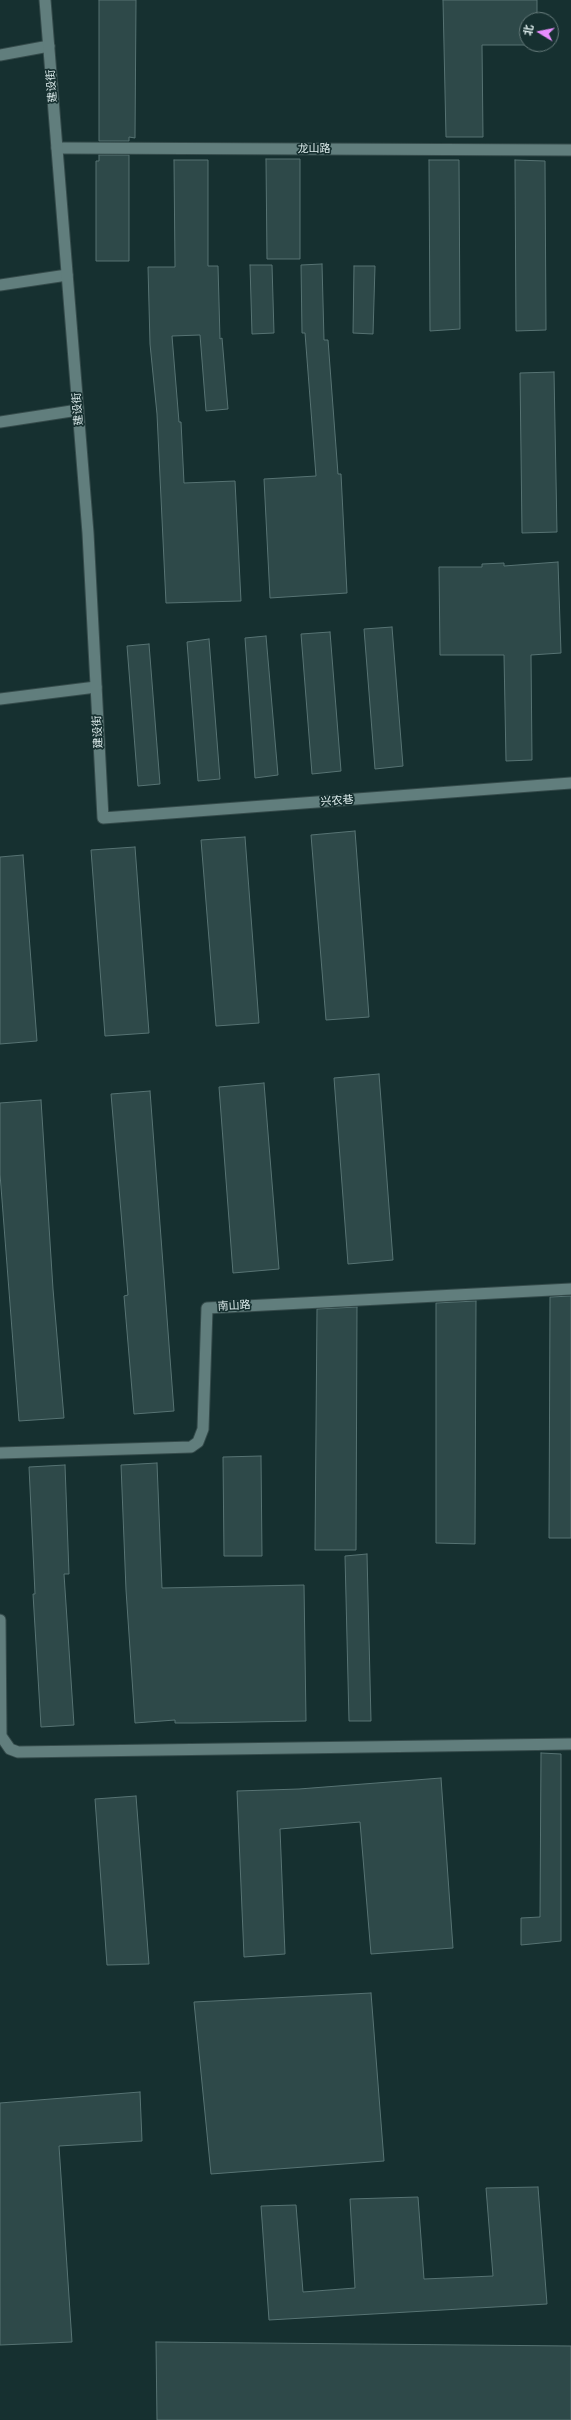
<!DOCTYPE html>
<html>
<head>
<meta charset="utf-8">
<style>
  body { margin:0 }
  #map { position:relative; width:571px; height:2420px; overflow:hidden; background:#163030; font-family:"PT Serif","Noto Sans SC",serif }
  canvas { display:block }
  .north { position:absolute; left:519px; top:12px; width:40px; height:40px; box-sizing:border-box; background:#163030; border:1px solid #667b7b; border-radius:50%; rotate:280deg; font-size:11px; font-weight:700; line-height:16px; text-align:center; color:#ddecec }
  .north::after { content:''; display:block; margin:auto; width:14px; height:18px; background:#e98dfe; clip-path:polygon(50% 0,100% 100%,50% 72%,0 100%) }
</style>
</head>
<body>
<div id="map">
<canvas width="571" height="2420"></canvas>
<div class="north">北</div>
</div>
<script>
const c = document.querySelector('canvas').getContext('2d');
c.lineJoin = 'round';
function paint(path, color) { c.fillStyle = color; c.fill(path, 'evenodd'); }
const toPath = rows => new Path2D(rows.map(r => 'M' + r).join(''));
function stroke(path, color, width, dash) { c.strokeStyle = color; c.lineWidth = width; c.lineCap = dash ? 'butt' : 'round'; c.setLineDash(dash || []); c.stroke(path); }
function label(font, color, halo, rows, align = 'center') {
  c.font = font + ' "PT Serif","Noto Sans SC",serif'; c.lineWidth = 3.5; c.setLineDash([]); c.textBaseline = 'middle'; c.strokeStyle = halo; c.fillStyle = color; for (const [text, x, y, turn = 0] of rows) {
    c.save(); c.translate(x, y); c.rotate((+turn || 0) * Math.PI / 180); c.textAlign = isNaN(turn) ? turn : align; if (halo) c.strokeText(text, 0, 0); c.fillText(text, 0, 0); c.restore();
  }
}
const building = toPath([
  [99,0,136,0,135,138,129,137,129,141,99,141,99,0],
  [443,0,537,0,537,20,527,20,527,44,537,45,482,45,483,137,446,137,443,0],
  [99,155,129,155,129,261,96,261,96,161,99,161,99,155],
  [266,159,300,159,300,259,267,259,266,159],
  [174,160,208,160,208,266,218,266,220,339,222,338,228,409,206,411,200,335,172,336,179,422,181,422,184,483,235,481,241,601,166,603,157,414,150,344,148,267,175,267,174,160],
  [429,160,459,160,460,329,430,331,429,160],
  [515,160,545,161,546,330,516,331,515,160],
  [322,264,324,340,328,340,338,474,341,474,347,593,270,598,264,479,316,476,305,333,302,333,301,265,322,264],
  [250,265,272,265,274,333,252,334,250,265],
  [354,266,375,266,373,334,353,333,354,266],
  [554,372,557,532,522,533,520,373,554,372],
  [558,562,561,653,531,655,532,760,506,761,504,655,440,655,439,567,482,567,482,564,504,563,504,566,558,562],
  [392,627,403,766,375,769,364,629,392,627],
  [330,632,341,771,312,774,301,634,330,632],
  [266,636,278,775,255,778,245,638,266,636],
  [209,639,220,779,198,781,187,642,209,639],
  [149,644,160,784,138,786,127,646,149,644],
  [355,831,369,1017,326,1020,311,835,355,831],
  [245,837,259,1023,216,1026,201,840,245,837],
  [135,847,149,1033,105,1036,91,850,135,847],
  [23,855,37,1041,0,1044,0,857,23,855],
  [379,1074,393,1260,348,1264,334,1078,379,1074],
  [264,1083,279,1269,233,1273,219,1087,264,1083],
  [150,1091,174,1411,134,1414,124,1296,128,1295,111,1094,150,1091],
  [41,1100,53,1289,64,1418,19,1421,0,1174,0,1103,41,1100],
  [571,1296,571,1538,549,1538,550,1297,571,1296],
  [476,1301,475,1544,436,1543,436,1303,476,1301],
  [357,1307,356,1550,315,1550,317,1309,357,1307],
  [261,1456,262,1556,224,1556,223,1457,261,1456],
  [157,1463,162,1588,304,1585,306,1721,193,1723,175,1723,175,1720,135,1723,126,1590,121,1465,157,1463],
  [65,1465,69,1574,64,1574,74,1725,41,1727,33,1594,35,1594,29,1467,65,1465],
  [367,1554,371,1721,349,1721,345,1556,367,1554],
  [541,1753,561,1754,561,1941,521,1945,521,1918,540,1917,541,1753],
  [441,1778,453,1948,371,1954,360,1822,280,1829,285,1954,244,1957,237,1791,299,1789,441,1778],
  [136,1796,149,1964,107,1965,95,1799,136,1796],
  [371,1993,384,2161,211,2174,194,2002,371,1993],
  [140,2092,142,2141,59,2146,72,2342,0,2345,0,2103,140,2092],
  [538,2187,547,2304,269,2320,261,2206,296,2205,303,2292,355,2288,350,2199,418,2197,424,2279,493,2276,486,2188,538,2187],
  [156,2342,571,2346,571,2420,157,2420,156,2342]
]);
paint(building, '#2e4949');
stroke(building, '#577373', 1);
const minor = toPath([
  [0,55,49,46],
  [57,148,571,150],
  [0,285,67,275],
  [0,422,78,410],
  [0,699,96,687],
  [0,1453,191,1447,198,1442,203,1429,207,1308,571,1289],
  [0,1620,1,1736,10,1749,18,1752,571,1744]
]);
const tertiary = toPath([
  [45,0,88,533,103,818,571,783]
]);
stroke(minor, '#354b4b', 13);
stroke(tertiary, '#354b4b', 13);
stroke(minor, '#617e7d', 11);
stroke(tertiary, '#617e7d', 11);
label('11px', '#ddecec', '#163030', [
  ["建设街",52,86,-95],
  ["龙山路",314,149],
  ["建设街",78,409,-95],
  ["建设街",98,732,-93],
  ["兴农巷",337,801,-4],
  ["南山路",234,1306,-3]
]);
</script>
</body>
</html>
